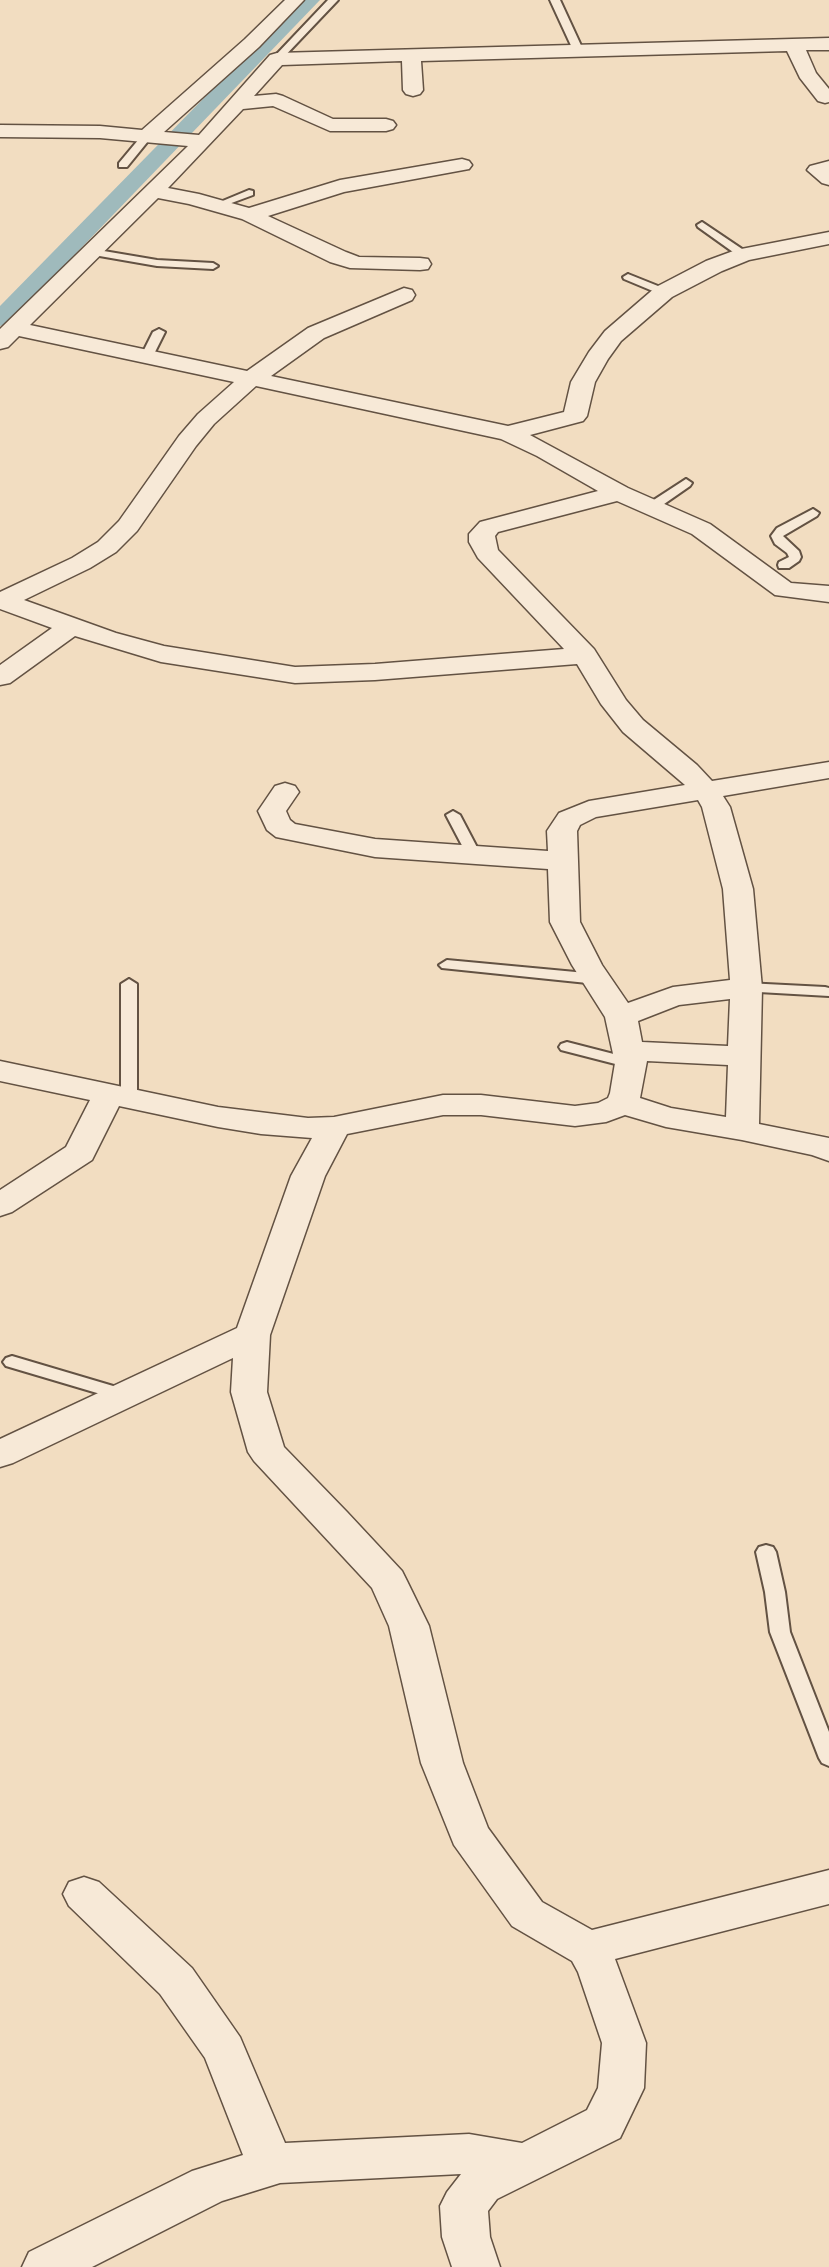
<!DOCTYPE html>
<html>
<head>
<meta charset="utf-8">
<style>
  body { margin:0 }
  canvas { display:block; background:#f2ddc1 }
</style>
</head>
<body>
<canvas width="829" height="2267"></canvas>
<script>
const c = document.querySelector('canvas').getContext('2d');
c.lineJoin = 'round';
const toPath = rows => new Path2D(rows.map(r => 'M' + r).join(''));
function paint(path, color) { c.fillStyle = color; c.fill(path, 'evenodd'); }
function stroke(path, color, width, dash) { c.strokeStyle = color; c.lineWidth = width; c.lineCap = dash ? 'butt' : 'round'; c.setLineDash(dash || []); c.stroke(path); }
paint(toPath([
  [300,0,320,0,8,324,0,326,0,306,300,0]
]), '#9fbabc');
const lane = toPath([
  [328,0,338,0,280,61,274,61,274,57,328,0],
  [550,0,560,0,584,52,582,54,574,52,550,0],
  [144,133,153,135,127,167,119,167,119,163,144,133],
  [249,190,253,191,253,195,218,208,213,205,249,190],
  [702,222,748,253,748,257,740,257,698,227,697,225,702,222],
  [92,249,157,260,213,263,218,266,213,269,157,266,88,254,88,250,92,249],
  [628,274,668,290,669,292,664,295,660,294,624,279,623,277,628,274],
  [159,329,165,332,153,356,147,359,143,358,141,356,153,332,159,329],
  [686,479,692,483,690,486,654,511,646,511,644,508,646,505,686,479],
  [813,509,819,513,817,516,783,536,799,551,801,557,799,561,789,568,779,568,778,565,779,562,789,557,787,553,775,544,771,536,777,528,813,509],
  [453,811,460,815,481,855,479,858,474,859,467,855,446,815,453,811],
  [447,960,597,974,605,979,597,984,442,968,439,965,447,960],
  [129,979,137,984,137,1100,129,1105,121,1100,121,984,129,979],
  [746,983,825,987,829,988,829,996,741,991,738,988,741,985,746,983],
  [567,1042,637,1060,639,1063,631,1068,561,1050,559,1047,561,1044,567,1042],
  [12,1356,130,1391,133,1395,130,1399,124,1401,6,1366,3,1362,6,1358,12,1356],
  [766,1545,773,1547,776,1552,785,1592,790,1632,829,1732,829,1766,822,1763,819,1758,770,1632,765,1592,756,1552,759,1547,766,1545]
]);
const street = toPath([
  [285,0,304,0,259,47,164,132,199,135,270,55,277,53,829,38,829,50,806,50,816,73,829,89,829,102,825,103,818,101,800,78,787,51,421,61,423,90,420,94,413,96,406,94,403,90,402,61,282,65,254,96,276,94,283,96,333,119,386,119,393,121,396,125,393,129,386,131,330,131,273,106,243,109,168,188,199,194,249,208,340,180,462,159,469,161,472,165,469,169,344,192,268,216,346,252,359,257,420,258,428,259,431,264,428,269,420,270,350,268,330,262,242,219,189,204,158,198,30,325,247,371,308,328,404,288,412,290,415,295,412,300,324,338,271,376,508,426,564,412,571,382,589,352,605,331,656,287,706,261,736,250,829,232,829,244,749,260,722,271,672,297,621,341,608,359,595,382,587,416,583,421,530,435,628,488,710,524,791,583,829,586,829,602,775,595,692,534,617,501,498,532,495,536,498,550,594,649,626,700,643,720,697,765,712,781,829,762,829,778,723,796,730,807,753,889,762,988,759,1124,829,1138,829,1161,812,1155,742,1140,666,1127,625,1115,606,1122,575,1126,481,1115,443,1115,347,1134,325,1176,270,1335,267,1392,284,1447,347,1512,402,1571,407,1581,429,1626,463,1763,488,1828,542,1902,592,1930,829,1870,829,1904,615,1959,646,2043,644,2088,620,2138,497,2199,488,2211,490,2237,500,2267,452,2267,442,2237,440,2206,447,2192,461,2174,280,2183,222,2201,92,2267,22,2267,29,2252,192,2171,243,2155,205,2058,160,1994,69,1906,63,1894,69,1882,84,1877,99,1882,192,1968,240,2037,285,2143,469,2134,522,2143,587,2110,598,2088,602,2043,578,1972,572,1961,512,1926,454,1845,421,1763,389,1626,372,1588,254,1461,248,1452,231,1392,233,1358,13,1463,0,1467,0,1439,237,1328,291,1176,312,1138,261,1134,218,1127,119,1106,92,1160,12,1212,0,1216,0,1190,66,1147,90,1100,0,1081,0,1061,218,1107,308,1118,334,1117,443,1095,481,1095,575,1106,598,1103,608,1098,610,1093,615,1063,605,1017,572,965,550,922,548,869,375,857,276,837,267,830,258,811,275,786,285,783,295,786,299,792,286,811,290,820,295,824,375,839,548,851,547,831,559,813,589,801,685,785,623,732,601,704,577,664,375,680,295,683,161,662,75,636,10,683,0,685,0,665,52,628,0,609,0,592,72,558,98,542,119,521,179,436,198,414,234,382,19,336,8,347,0,349,0,329,188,146,100,138,0,137,0,125,100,126,142,130,245,39,285,0],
  [256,386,501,439,537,456,598,491,480,522,469,534,469,542,478,558,564,649,375,664,295,667,164,646,116,633,24,600,90,568,116,552,137,531,196,446,214,424,256,386],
  [698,800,702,807,723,889,730,980,673,987,628,1003,602,965,580,922,577,831,580,825,596,817,698,800],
  [730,999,728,1046,642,1042,638,1021,679,1005,730,999],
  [647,1061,728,1065,726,1117,671,1108,640,1098,647,1061],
  [829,161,829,185,822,183,807,170,810,166,829,161]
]);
stroke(lane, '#635243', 4);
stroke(street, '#635243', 3);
paint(lane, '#f7e9d7');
paint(street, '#f7e9d7');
</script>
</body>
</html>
